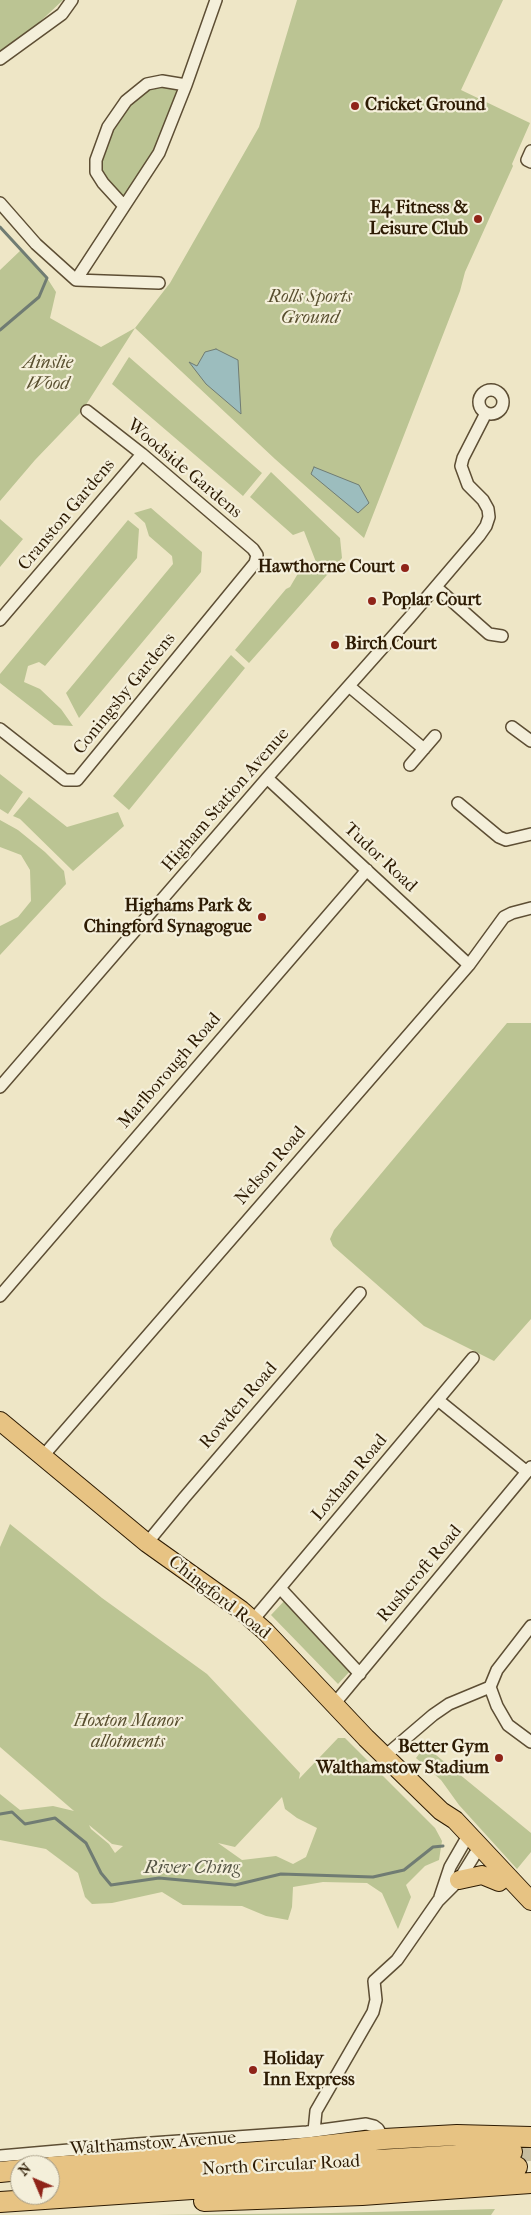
<!DOCTYPE html>
<html>
<head>
<meta charset="utf-8">
<style>
  body { margin:0 }
  #map { position:relative; width:531px; height:2215px; overflow:hidden; background:#eee6c6; font-family:"IM FELL French Canon",serif }
  canvas { display:block }
  .north { position:absolute; left:10px; top:2155px; width:50px; height:50px; box-sizing:border-box; background:#f4efda; border:1px solid #a49a84; border-radius:50%; rotate:315deg; font-size:14px; font-weight:700; line-height:20px; text-align:center; color:#2d1b03 }
  .north::after { content:''; display:block; margin:auto; width:18px; height:22px; background:#8f2418; clip-path:polygon(50% 0,100% 100%,50% 72%,0 100%) }
</style>
</head>
<body>
<div id="map">
<canvas width="531" height="2215"></canvas>
<div class="north">N</div>
</div>
<script>
const c = document.querySelector('canvas').getContext('2d');
c.lineJoin = 'round';
function paint(path, color) { c.fillStyle = color; c.fill(path, 'evenodd'); }
const toPath = rows => new Path2D(rows.map(r => 'M' + r).join(''));
function stroke(path, color, width, dash) { c.strokeStyle = color; c.lineWidth = width; c.lineCap = dash ? 'butt' : 'round'; c.setLineDash(dash || []); c.stroke(path); }
function label(font, color, halo, rows, align = 'center') {
  c.font = font + ' "IM FELL French Canon",serif'; c.lineWidth = 4.5; c.setLineDash([]); c.textBaseline = 'middle'; c.strokeStyle = halo; c.fillStyle = color; for (const [text, x, y, turn = 0] of rows) {
    c.save(); c.translate(x, y); c.rotate((+turn || 0) * Math.PI / 180); c.textAlign = isNaN(turn) ? turn : align; if (halo) c.strokeText(text, 0, 0); c.fillText(text, 0, 0); c.restore();
  }
}
paint(toPath([
  [0,0,63,0,27,34,0,51],
  [297,0,503,0,461,90,530,123,512,164,513,166,465,272,460,291,364,538,275,459,135,328,82,411,35,460,0,501,0,270,21,250,47,278,56,292,50,318,101,347,135,328,170,283,259,127],
  [146,84,186,85,159,153,124,206,96,172,108,127],
  [129,357,262,473,243,496,112,384],
  [271,472,340,538,342,558,249,663,235,650,286,589,290,587,300,570,316,562,304,531,293,535,250,497],
  [151,508,202,552,201,572,79,718,66,693,173,564,172,556,149,536,145,523,134,513],
  [0,519,23,539,0,567],
  [128,520,139,529,137,558,45,666,39,662,28,666,24,682,40,689,61,709,73,726,54,725,0,683,0,674],
  [231,655,245,668,129,810,113,796],
  [0,774,23,792,8,814,0,809],
  [29,797,67,827,118,812,124,826,73,871,20,819,13,816],
  [0,820,18,830,45,852,64,871,66,884,0,955,0,926,18,917,31,901,30,870,21,855,0,847],
  [507,1023,531,1023,531,1319,494,1361,424,1326,333,1246,330,1239,334,1230],
  [10,1524,102,1598,207,1674,300,1773,299,1779,338,1738,345,1738,435,1828,442,1841,439,1860,425,1866,406,1885,411,1897,398,1929,382,1893,367,1883,323,1882,293,1887,292,1907,288,1920,266,1916,242,1906,183,1905,162,1892,112,1903,92,1904,85,1897,78,1873,46,1849,0,1840,0,1794,20,1810,53,1806,74,1811,0,1747,0,1547],
  [282,1797,285,1809,297,1818,317,1828,306,1857,293,1864,276,1856,242,1860,218,1843,235,1847],
  [89,1825,112,1844,123,1846,115,1853,109,1844,91,1829],
  [286,1599,352,1669,338,1684,271,1615],
  [425,1746,531,1833,531,1852,517,1869,459,1805,441,1780,416,1758],
  [495,2209,491,2215,155,2215,330,2213]
]), '#bbc493');
const water = toPath([
  [216,349,238,360,241,414,206,384,189,362,197,366,205,352,216,349],
  [314,467,359,485,369,503,358,513,311,474,314,467]
]);
paint(water, '#9cbdbe');
stroke(water, '#707c73', 1);
stroke(toPath([
  [0,227,47,278,39,297,0,330],
  [0,1814,12,1812,25,1824,55,1818,86,1843,101,1873,111,1885,159,1878,235,1885,281,1874,373,1877,404,1870,433,1847,443,1846]
]), '#707c73', 3);
stroke(toPath([
  [512,2152,531,2151]
]), '#c7bd9f', 20, [20, 10]);
const street = toPath([
  [0,59,62,14,72,0],
  [531,151,527,160,531,162],
  [0,203,36,244,76,280,159,283],
  [124,206,103,183,96,172,96,160,108,127,126,101,147,84,162,81,186,85],
  [76,280,159,153,186,85,216,0],
  '479 402a12 12 0 1 1 24 0a12 12 0 1 1-24 0Z',
  [436,587,489,634,502,636],
  [0,620,142,454],
  [350,687,424,749],
  [512,727,531,741],
  [0,729,65,780,77,780,255,563,257,555,253,549,142,454,87,411],
  [410,765,435,736],
  [267,778,469,965],
  [458,803,499,837,506,840,531,834],
  [0,1087,267,778,410,617,479,536,486,526,489,517,488,509,483,500,468,485,461,466,463,458,486,413],
  [0,1296,367,870],
  [438,1400,527,1472],
  [43,1456,469,965,504,917,512,913,531,908],
  [147,1543,184,1498,360,1293],
  [280,1588,360,1674],
  [253,1620,473,1358],
  [531,1626,497,1670,490,1687,497,1706,508,1725,531,1742],
  [335,1703,531,1467],
  [385,1756,433,1715,449,1704,490,1687],
  [440,1897,450,1867,469,1834],
  [314,2131,316,2111,373,2012,376,2000,374,1981,397,1960,438,1901,459,1880,480,1846],
  [0,2156,137,2144,307,2132,366,2124,374,2126,378,2129,384,2139]
]);
const primary = toPath([
  [0,1421,147,1543,241,1610,265,1631,366,1738,441,1811,455,1820,531,1901],
  [459,1880,482,1875,499,1882]
]);
const highway = toPath([
  [50,2167,285,2150,384,2139,457,2135,531,2137],
  [0,2172,20,2170],
  [59,2179,512,2152],
  [204,2201,362,2195,531,2183],
  [0,2202,517,2167]
]);
stroke(street, '#5d4e34', 14);
stroke(primary, '#2d1b03', 20);
stroke(highway, '#2d1b03', 22);
stroke(street, '#f4efda', 11);
stroke(primary, '#e7c383', 18);
stroke(highway, '#e7c383', 20);
for (const [x, y, r, color] of [
  [355,106,5,"#8f2418"],
  [478,219,5,"#8f2418"],
  [405,568,5,"#8f2418"],
  [372,601,5,"#8f2418"],
  [335,645,5,"#8f2418"],
  [262,917,5,"#8f2418"],
  [499,1758,5,"#8f2418"],
  [253,2070,5,"#8f2418"]
]) { const dot = new Path2D(); dot.arc(x, y, r, 0, 2 * Math.PI); c.fillStyle = color; c.fill(dot); stroke(dot, '#f4efda', 2); }
label('bold 18px', '#2d1b03', '#f4efda', [
  ["Cricket Ground",365,106],
  ["E4 Fitness &",468,209,"right"],
  ["Leisure Club",468,230,"right"],
  ["Hawthorne Court",395,568,"right"],
  ["Poplar Court",382,601],
  ["Birch Court",345,645],
  ["Highams Park &",252,907,"right"],
  ["Chingford Synagogue",252,928,"right"],
  ["Better Gym",489,1748,"right"],
  ["Walthamstow Stadium",489,1769,"right"],
  ["Holiday",263,2060],
  ["Inn Express",263,2081]
], 'left');
label('italic 18px', '#584e2e', '#f4efda', [
  ["Rolls Sports",310,298],
  ["Ground",310,319],
  ["Ainslie",48,364],
  ["Wood",48,385],
  ["Hoxton Manor",128,1722],
  ["allotments",128,1743]
]);
label('18px', '#2d1b03', '#f4efda', [
  ["Woodside Gardens",184,469,40],
  ["Cranston Gardens",67,515,-50],
  ["Coningsby Gardens",125,694,-51],
  ["Higham Station Avenue",226,800,-49],
  ["Tudor Road",380,858,43],
  ["Marlborough Road",170,1071,-49],
  ["Nelson Road",271,1166,-49],
  ["Rowden Road",239,1406,-49],
  ["Loxham Road",350,1478,-50],
  ["Rushcroft Road",420,1574,-50],
  ["Chingford Road",219,1598,38],
  ["Walthamstow Avenue",153,2144,-4],
  ["North Circular Road",281,2166,-3]
]);
label('italic 19px', '#545444', '#f4efda', [
  ["River Ching",192,1868]
]);
</script>
</body>
</html>
